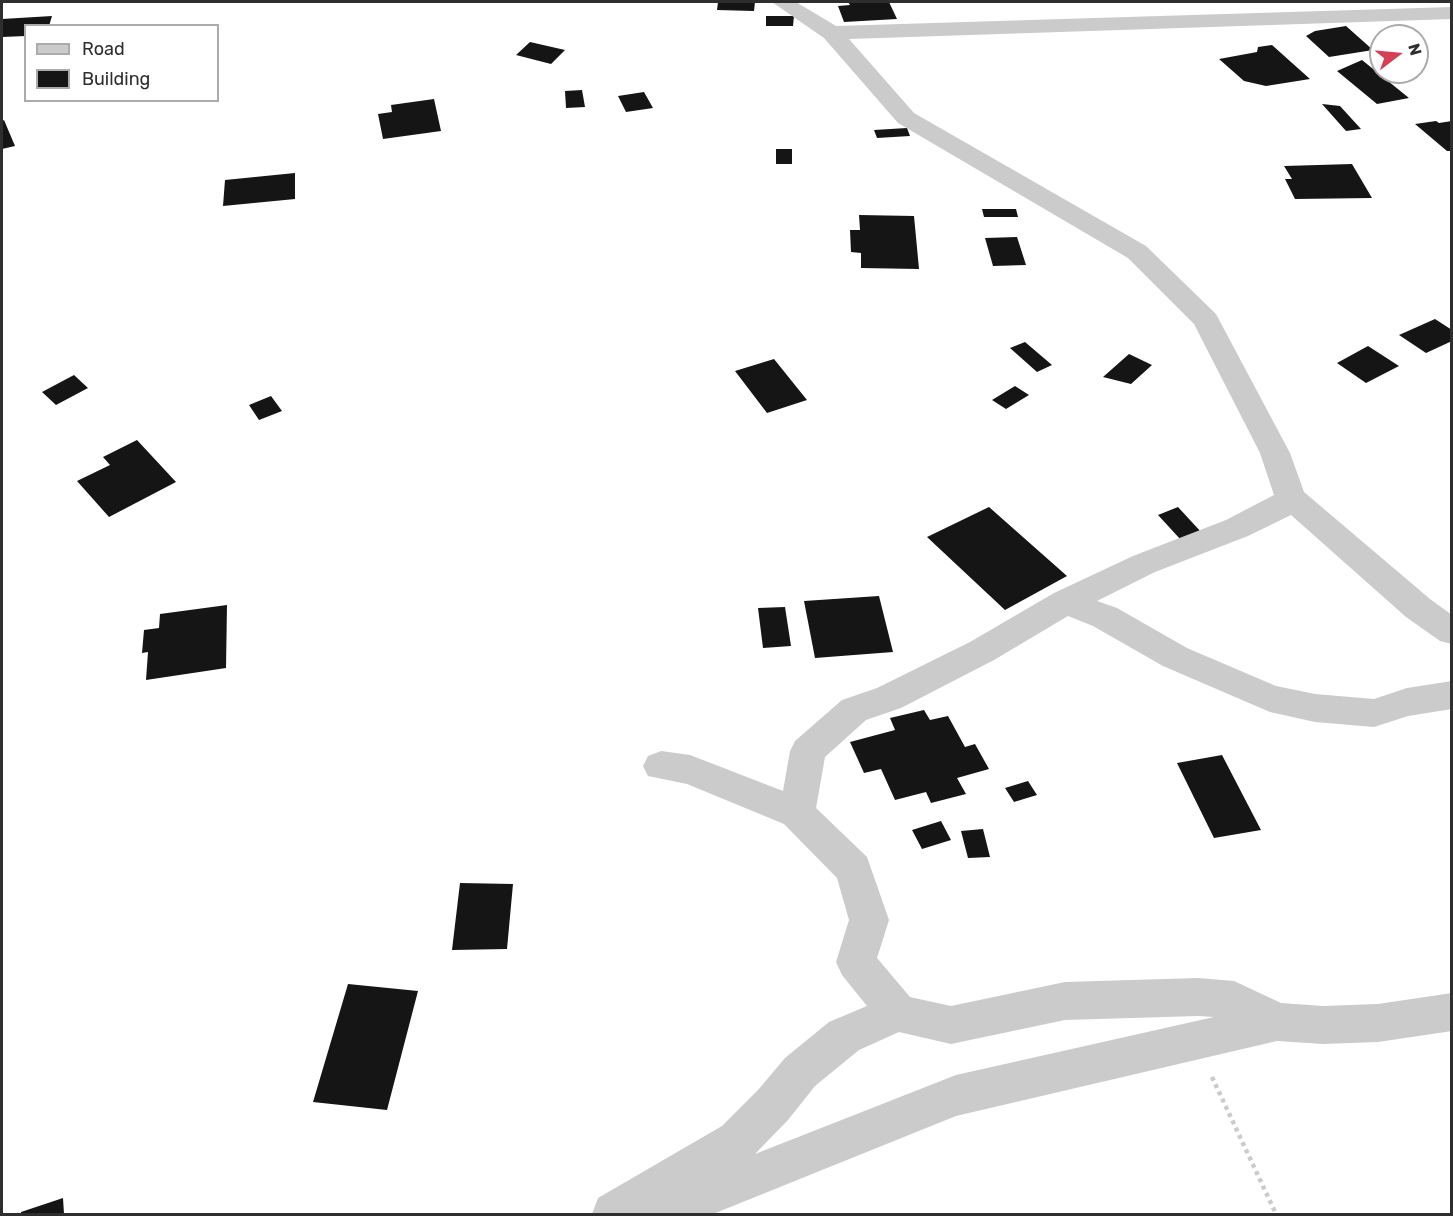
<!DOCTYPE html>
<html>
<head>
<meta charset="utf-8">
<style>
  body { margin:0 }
  #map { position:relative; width:1453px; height:1216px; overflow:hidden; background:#fff; font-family:Rubik,sans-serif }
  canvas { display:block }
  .frame { position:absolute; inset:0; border:3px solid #2e2e2e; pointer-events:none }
  .legend { position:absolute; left:24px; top:24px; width:195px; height:78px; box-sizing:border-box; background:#fff; border:2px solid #ababab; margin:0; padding:8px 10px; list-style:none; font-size:18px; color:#2e2e2e }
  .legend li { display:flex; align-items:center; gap:12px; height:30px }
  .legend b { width:30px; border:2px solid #ababab }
  .north { position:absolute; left:1369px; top:24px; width:60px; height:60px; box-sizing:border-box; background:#fff; border:2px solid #ababab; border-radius:50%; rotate:74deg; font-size:16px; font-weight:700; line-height:24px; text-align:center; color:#2e2e2e }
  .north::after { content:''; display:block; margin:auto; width:21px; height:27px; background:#d44156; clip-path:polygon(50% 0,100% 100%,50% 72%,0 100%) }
</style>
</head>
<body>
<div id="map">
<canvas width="1453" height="1216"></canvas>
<div class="frame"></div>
<ul class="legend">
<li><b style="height:8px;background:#cbcbcb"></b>Road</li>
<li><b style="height:16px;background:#151515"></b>Building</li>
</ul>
<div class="north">N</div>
</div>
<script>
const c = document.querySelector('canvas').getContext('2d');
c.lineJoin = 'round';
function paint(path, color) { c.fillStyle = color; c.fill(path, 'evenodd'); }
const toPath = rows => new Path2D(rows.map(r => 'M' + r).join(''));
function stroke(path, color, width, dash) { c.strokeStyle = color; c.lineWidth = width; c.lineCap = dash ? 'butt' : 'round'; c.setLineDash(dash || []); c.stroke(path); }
paint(toPath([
  [718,2,755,2,754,11,717,10],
  [848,2,889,2,897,19,844,22,838,6,850,5],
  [52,16,49,26,26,26,26,36,2,37,2,19],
  [766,16,794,16,793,26,766,26],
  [1346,26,1373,50,1329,57,1306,36,1315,31],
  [530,42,565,50,551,64,516,55],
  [1272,45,1310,79,1266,86,1244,81,1219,59,1257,52,1258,47],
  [1362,60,1409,98,1377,104,1337,71],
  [582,90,585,107,566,108,565,91],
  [644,92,653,108,626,112,618,96],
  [434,99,441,131,383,139,378,114,392,112,391,105],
  [1322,104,1340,106,1361,129,1346,131],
  [4,120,15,146,2,149,2,121],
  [1436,121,1439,123,1452,121,1452,151,1447,151,1415,124],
  [907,128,910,136,877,138,874,130],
  [776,149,792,149,792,164,776,164],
  [1352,164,1372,198,1295,199,1285,179,1292,179,1284,166],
  [295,173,295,199,223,206,225,180],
  [982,209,1016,209,1018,217,984,217],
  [859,215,914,216,919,269,861,268,861,253,851,252,850,230,860,230],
  [1017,237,1026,265,993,266,985,238],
  [1435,319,1452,330,1452,341,1426,353,1399,335],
  [1025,342,1052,365,1037,372,1010,348],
  [1368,346,1399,366,1366,383,1337,363],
  [1129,354,1152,365,1131,384,1103,377],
  [774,359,807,400,767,413,735,371],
  [74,375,88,388,56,405,42,392],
  [1015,386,1029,395,1006,409,992,400],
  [271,396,282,411,259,420,249,405],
  [137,440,176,482,109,517,77,481,110,465,103,457],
  [989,507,1067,576,1005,610,927,537],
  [1178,507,1202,533,1181,540,1158,515],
  [879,596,893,652,815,658,804,601],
  [227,605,226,668,146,680,148,652,142,653,144,630,159,628,160,614],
  [785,607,791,646,763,648,758,608],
  [924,710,930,720,948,716,965,747,975,744,989,769,957,778,966,794,931,803,926,792,895,800,881,769,864,773,850,742,895,730,890,718],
  [1222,755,1261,830,1214,838,1177,763],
  [1028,781,1037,795,1014,802,1005,788],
  [941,821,951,840,922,849,912,830],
  [983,829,990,857,968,858,961,831],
  [460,883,513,884,507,949,452,950],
  [348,984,418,991,387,1110,313,1102],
  [63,1198,64,1214,21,1214,21,1212]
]), '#151515');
stroke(toPath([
  [1212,1077,1276,1214]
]), '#cbcbcb', 4.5, [4, 4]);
paint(toPath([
  [772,2,796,2,836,26,1452,7,1452,19,849,39,914,113,1146,246,1216,314,1290,453,1304,492,1430,599,1452,615,1452,644,1440,641,1406,617,1291,515,1248,536,1155,572,1097,601,1117,608,1187,648,1276,686,1315,694,1374,699,1407,688,1452,681,1452,709,1408,716,1374,727,1315,722,1270,712,1163,666,1093,626,1068,616,994,660,901,708,866,720,825,757,816,808,867,857,889,920,877,958,910,997,951,1006,1065,982,1198,978,1234,981,1281,1003,1323,1006,1378,1004,1452,993,1452,1031,1378,1042,1323,1044,1277,1041,956,1116,713,1214,592,1214,598,1198,722,1126,758,1090,785,1058,829,1022,867,1006,842,975,836,962,849,920,837,878,784,824,687,784,648,776,643,766,648,756,661,751,690,755,783,791,790,751,795,741,842,700,877,688,970,642,1054,593,1133,556,1226,520,1274,495,1260,453,1194,324,1128,258,898,123,824,38,772,2],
  [1198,1016,1214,1017,956,1075,755,1154,788,1120,815,1086,859,1050,899,1032,951,1044,1065,1020,1198,1016]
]), '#cbcbcb');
</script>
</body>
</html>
